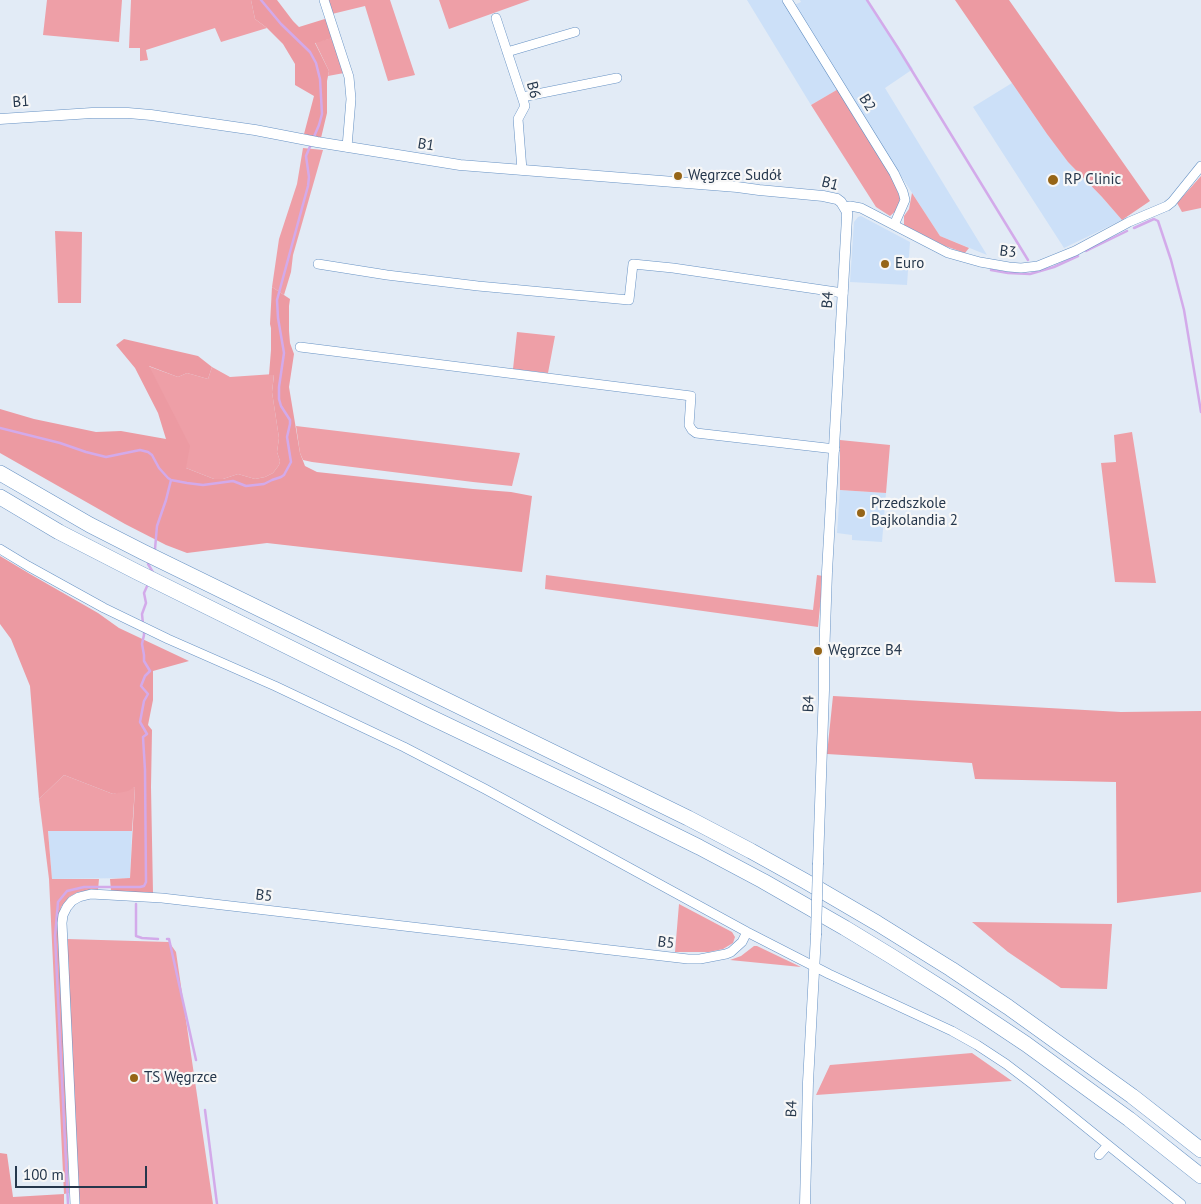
<!DOCTYPE html>
<html>
<head>
<meta charset="utf-8">
<style>
  body { margin:0 }
  #map { position:relative; width:1201px; height:1204px; overflow:hidden; background:#e2ebf6; font-family:"PT Sans",sans-serif }
  canvas { display:block }
  .scale { position:absolute; left:15px; top:1166px; width:132px; height:22px; box-sizing:border-box; border:2px solid #25374c; border-top:0; padding-left:6px; font-size:15px; line-height:18px; white-space:nowrap; color:#25374c; -webkit-text-stroke:4px #f7f7f7; paint-order:stroke }
</style>
</head>
<body>
<div id="map">
<canvas width="1201" height="1204"></canvas>
<div class="scale">100 m</div>
</div>
<script>
const c = document.querySelector('canvas').getContext('2d');
c.lineJoin = 'round';
function paint(path, color) { c.fillStyle = color; c.fill(path, 'evenodd'); }
const toPath = rows => new Path2D(rows.map(r => 'M' + r).join(''));
function stroke(path, color, width, dash) { c.strokeStyle = color; c.lineWidth = width; c.lineCap = dash ? 'butt' : 'round'; c.setLineDash(dash || []); c.stroke(path); }
function label(font, color, halo, rows, align = 'center') {
  c.font = font + ' "PT Sans",sans-serif'; c.lineWidth = 4.5; c.setLineDash([]); c.textBaseline = 'middle'; c.strokeStyle = halo; c.fillStyle = color; for (const [text, x, y, turn = 0] of rows) {
    c.save(); c.translate(x, y); c.rotate((+turn || 0) * Math.PI / 180); c.textAlign = isNaN(turn) ? turn : align; if (halo) c.strokeText(text, 0, 0); c.fillText(text, 0, 0); c.restore();
  }
}
paint(toPath([
  [747,0,784,0,840,88,811,105],
  [800,0,868,0,913,69,885,88,987,255,940,236,868,125,794,5,801,2],
  [1012,83,1047,134,1068,162,1102,197,1122,220,1064,248,973,107],
  [861,216,910,242,907,285,850,282,854,222,858,217],
  [840,490,886,493,882,542,852,540,852,535,837,533],
  [48,830,132,831,130,878,52,879]
]), '#cce0f8');
paint(toPath([
  [47,0,122,0,119,42,43,35],
  [131,0,251,0,255,19,267,28,221,42,215,28,146,50,148,60,140,61,140,48,129,48],
  [327,0,390,0,415,75,388,81,365,6,332,14],
  [439,0,530,0,449,29],
  [333,38,344,73,328,76,329,71,315,42],
  [840,88,891,174,900,198,898,209,890,216,876,207,811,105],
  [303,148,323,150,293,255,291,272,284,295,272,287,279,239,297,184],
  [1201,176,1201,208,1182,212,1177,203],
  [912,193,940,236,969,248,965,253,945,246,904,225,904,216,909,209],
  [55,231,82,232,81,303,58,303],
  [517,332,555,336,548,373,513,369],
  [148,366,178,377,187,373,208,379,212,367,230,377,274,374,272,392,279,438,277,452,280,461,279,465,273,473,265,477,255,479,238,474,223,479,214,479,186,468],
  [296,426,520,453,512,486,473,482,312,462,303,460,300,453],
  [1132,432,1156,583,1115,582,1101,463,1116,462,1114,435],
  [840,440,890,445,886,493,840,490],
  [546,575,813,610,817,575,823,576,818,627,545,589],
  [64,775,113,794,135,787,132,831,48,831,52,879,99,879,98,890,78,892,69,897,61,907,58,927,63,1014,69,1193,64,1194,49,879,39,799],
  [679,904,732,932,735,937,733,943,723,949,709,952,675,952],
  [972,922,1112,924,1107,989,1061,988,1008,952],
  [67,939,169,942,176,952,213,1204,79,1204],
  [754,946,757,946,801,967,730,960,741,956],
  [972,1053,1012,1081,816,1095,830,1065]
]), '#ee9fa7');
paint(toPath([
  [251,0,277,0,293,21,299,27,328,18,333,38,315,43,329,71,327,81,327,113,321,138,304,134,314,96,295,85,295,64,283,44,267,28,255,19],
  [955,0,1009,0,1150,201,1122,220,1102,197,1068,162,1047,134],
  [272,287,290,299,289,306,289,331,290,343,294,354,289,387,300,453,305,466,317,472,473,489,511,492,532,496,522,572,267,543,187,553,166,545,125,524,0,453,0,409,34,419,96,432,121,431,166,439,158,413,135,368,116,345,124,339,198,356,212,367,208,379,187,373,178,377,149,366,190,446,186,468,214,479,223,479,238,474,255,479,265,477,273,473,279,465,280,461,277,452,279,438,272,392,274,375,269,375,271,350,271,328,270,324],
  [0,556,30,574,98,613,119,628,189,661,153,671,153,700,148,725,152,730,151,787,153,893,111,891,110,879,130,878,135,787,128,791,113,794,64,775,39,799,30,686,11,639,0,624],
  [833,696,1121,712,1201,711,1201,892,1117,903,1116,782,975,779,972,763,827,754],
  [0,1153,7,1154,13,1197,64,1194,64,1204,0,1204]
]), '#ec9aa2');
stroke(toPath([
  [261,0,281,24,310,52,316,63,320,79,322,114,319,125,313,139],
  [867,0,898,48,1028,260],
  [1134,228,1154,219,1158,221,1171,260,1184,310,1201,412],
  [1086,251,1127,231],
  [991,270,1008,273,1030,274,1054,267,1078,256],
  [0,428,60,443,86,452,106,457,140,450,148,452,152,455,159,468,168,478,171,480,187,483,203,485,233,481,246,486,264,484,272,480,281,477,284,475,291,462,287,437,290,424,290,420,281,406,279,399,279,387,284,353,278,318,277,300,308,186,309,177,306,156,311,144],
  [153,552,155,549,157,526,166,500,171,480],
  [149,562,148,564,154,574],
  [143,624,142,614,146,603,144,593,148,584],
  [136,904,136,936,142,938,158,939],
  [167,939,169,939,196,1060],
  [205,1110,217,1204],
  [68,1204,55,936,58,902,67,891,84,887,140,887,144,886,146,882,145,770,143,737,147,734,140,722,144,701,148,694,141,686,145,676,150,671,144,661,144,655,142,644,144,635,144,630]
]), '#d3aaea', 2.5);
const minor = toPath([
  [324,0,349,77,351,99,347,147],
  [787,0,894,173,903,192,905,200,894,225],
  [496,18,525,106,518,119,522,170],
  [507,52,575,32],
  [522,97,617,78],
  [845,207,850,206,861,208,948,253,980,262,1009,267,1021,268,1038,266,1075,251,1129,222,1167,206,1172,202,1201,166],
  [318,264,387,275,478,286,629,300,633,264,673,268,843,293],
  [300,347,691,396,689,425,692,430,696,433,835,449],
  [0,549,28,566,104,608,168,639,275,686,404,747,485,789,747,932,829,974,952,1031,977,1045,1006,1064,1035,1086,1181,1204],
  [1099,1155,1108,1145],
  [75,1204,62,923,63,915,67,907,72,901,79,897,91,894,162,898,688,959,700,959,726,954,731,952,742,942,747,932]
]);
const tertiary = toPath([
  [0,119,92,113,128,113,151,115,255,130,317,142,460,165,737,187,759,190,823,196,837,199,841,202,847,212,847,217,827,572,824,659,824,690,818,863],
  [805,1204,808,1082,816,935]
]);
const motorway = toPath([
  [0,473,90,525,143,552,688,818,751,851,805,881,877,923,951,969,1008,1007,1132,1096,1201,1150],
  [0,497,59,532,137,572,424,714,606,801,699,847,763,881,845,928,891,956,951,994,1026,1044,1129,1119,1201,1176]
]);
stroke(minor, '#6792c4', 10);
stroke(tertiary, '#6792c4', 11);
stroke(motorway, '#6792c4', 16);
stroke(minor, '#fff', 9);
stroke(tertiary, '#fff', 10);
stroke(motorway, '#fff', 15);
const tertiaryBridge = toPath([
  [816,935,818,863]
]);
stroke(tertiaryBridge, '#6792c4', 11, []);
stroke(tertiaryBridge, '#fff', 10);
for (const [x, y, r, color] of [
  [678,176,5,"#966517"],
  [1053,180,6,"#966517"],
  [885,264,5,"#966517"],
  [861,513,5,"#966517"],
  [818,651,5,"#966517"],
  [134,1078,5,"#966517"]
]) { const dot = new Path2D(); dot.arc(x, y, r, 0, 2 * Math.PI); c.fillStyle = color; c.fill(dot); stroke(dot, '#f7f7f7', 2); }
label('15px', '#25374c', '#f7f7f7', [
  ["B6",533,90,76],
  ["B1",21,102,-4],
  ["B2",867,103,58],
  ["B1",426,145,9],
  ["B1",830,184,14],
  ["B3",1008,252,7],
  ["B4",828,300,-86],
  ["B4",809,704,-88],
  ["B5",264,896,7],
  ["B5",666,943,7],
  ["B4",792,1109,-88]
]);
label('15px', '#25374c', '#f7f7f7', [
  ["Węgrzce Sudół",688,176],
  ["RP Clinic",1064,180],
  ["Euro",895,264],
  ["Przedszkole",871,504],
  ["Bajkolandia 2",871,521],
  ["Węgrzce B4",828,651],
  ["TS Węgrzce",144,1078]
], 'left');
</script>
</body>
</html>
